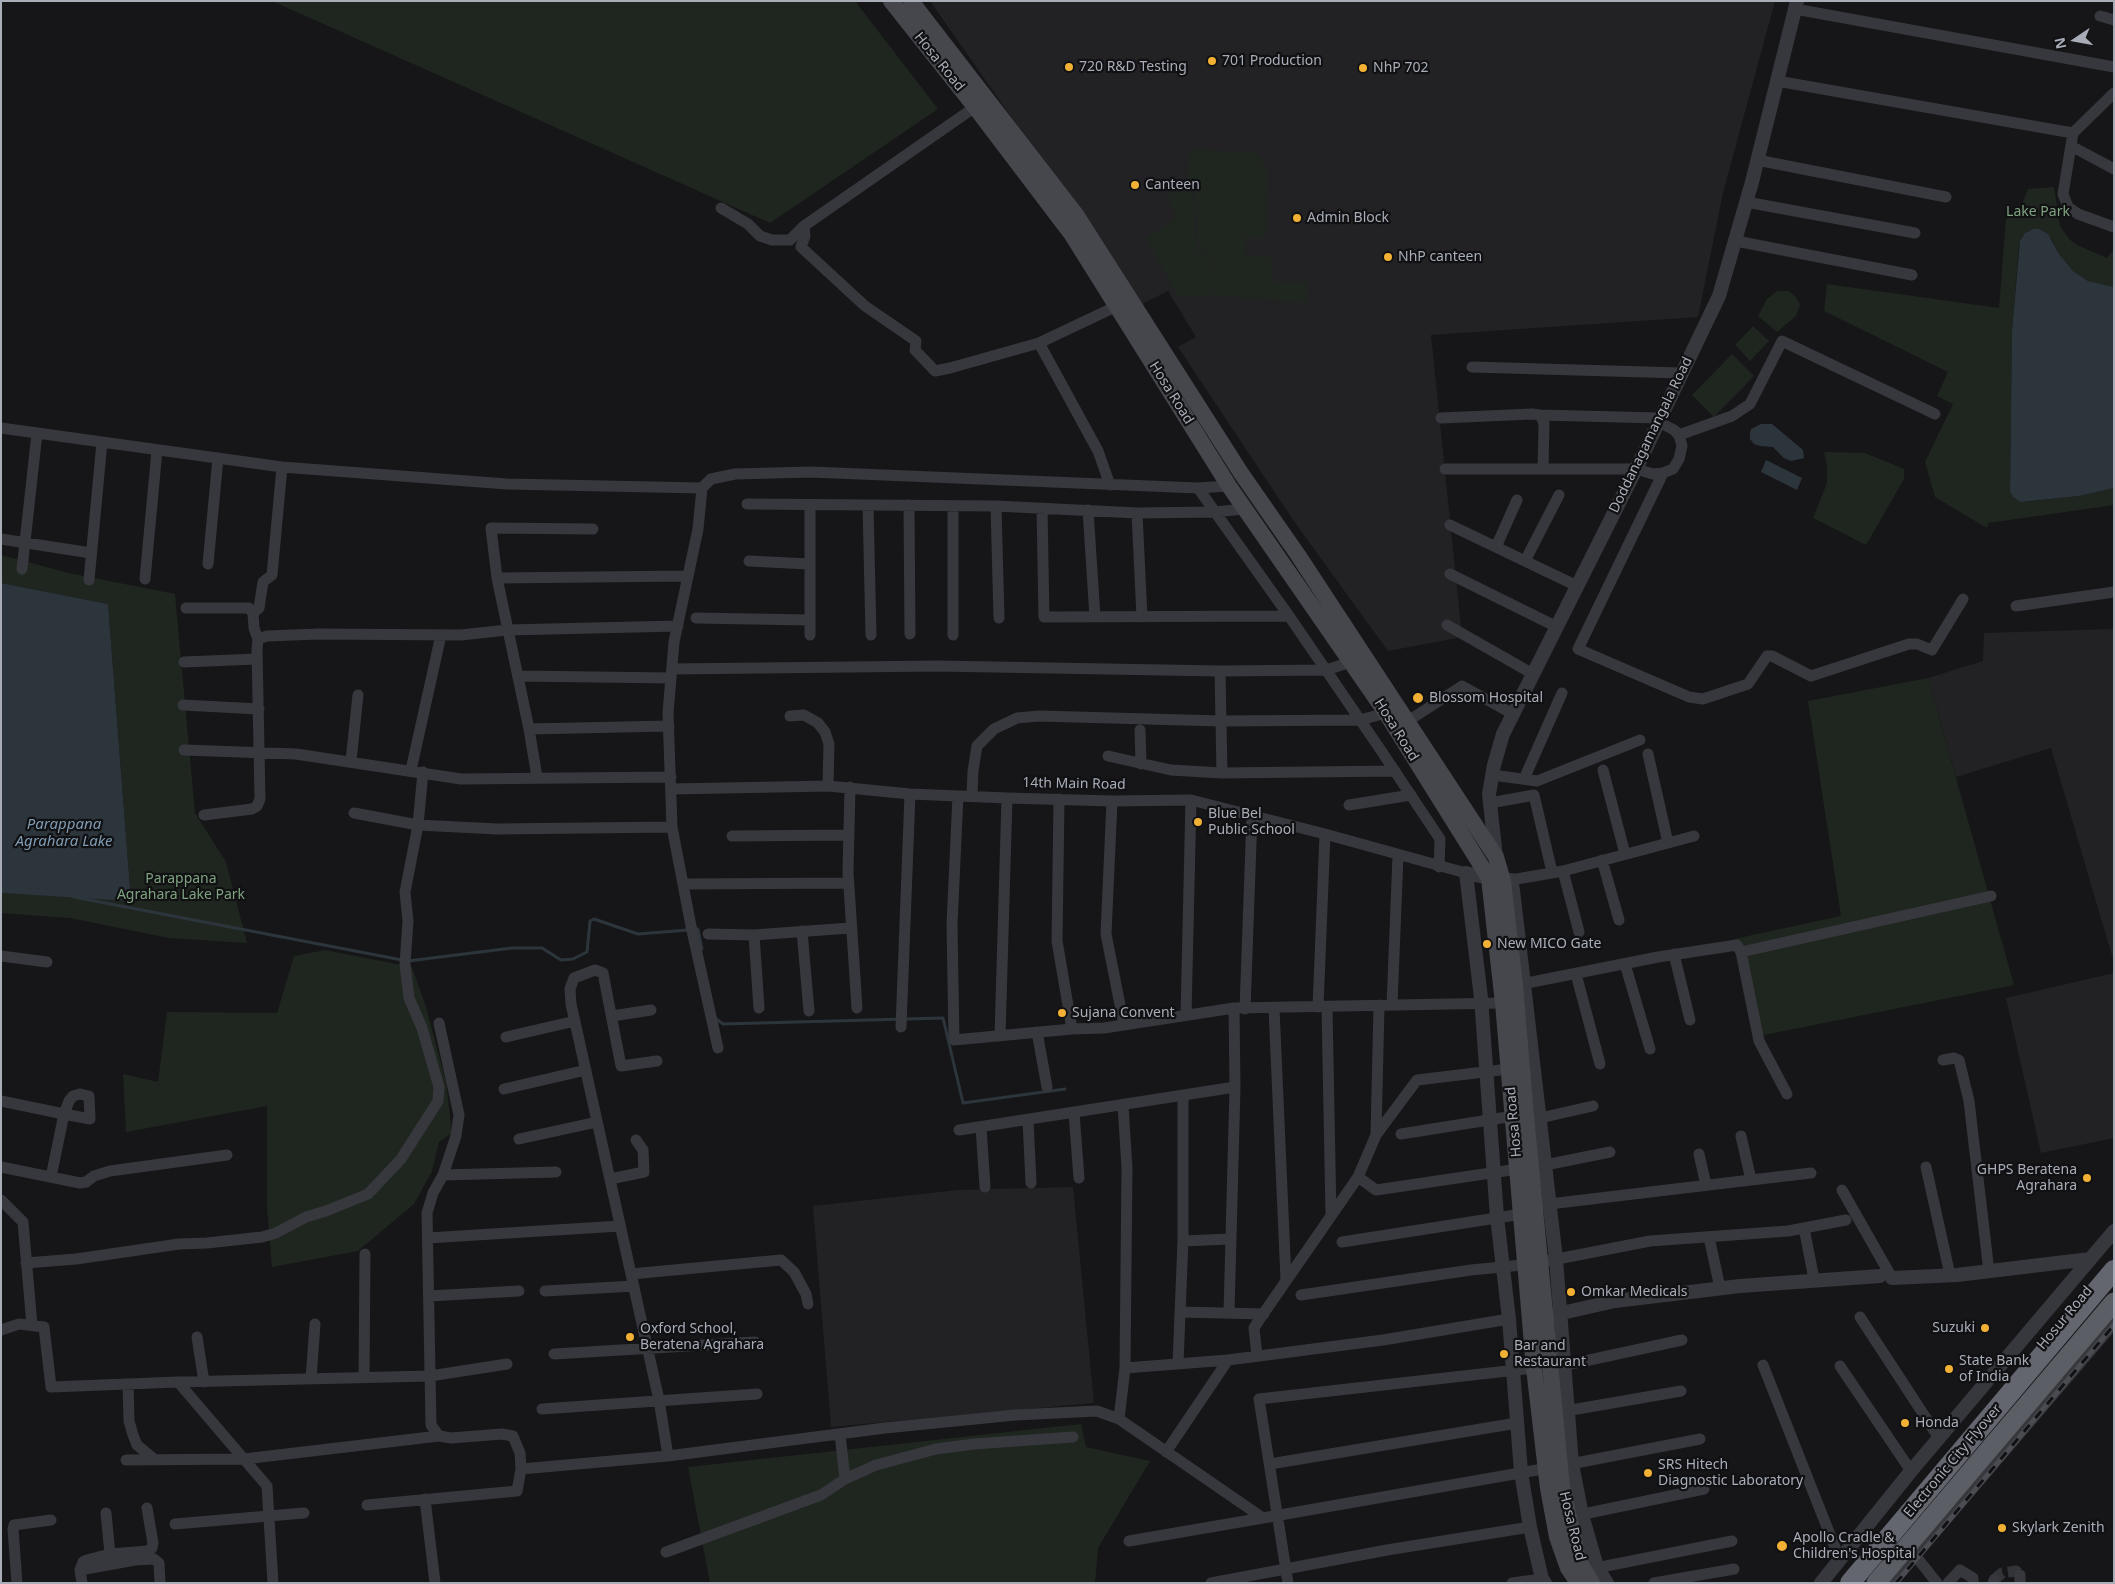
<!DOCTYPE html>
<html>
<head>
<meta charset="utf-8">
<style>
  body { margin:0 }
  #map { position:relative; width:2115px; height:1584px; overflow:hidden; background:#161618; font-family:"Noto Sans",sans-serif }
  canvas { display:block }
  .frame { position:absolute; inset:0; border:2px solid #a8adb8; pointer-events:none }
  .north { position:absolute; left:2050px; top:15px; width:50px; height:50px; -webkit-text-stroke:4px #111113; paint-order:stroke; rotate:258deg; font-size:14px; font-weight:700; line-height:20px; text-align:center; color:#a8adb8 }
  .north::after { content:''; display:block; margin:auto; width:18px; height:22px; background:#a8adb8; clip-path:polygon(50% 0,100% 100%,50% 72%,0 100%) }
</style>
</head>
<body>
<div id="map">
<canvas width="2115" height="1584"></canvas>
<div class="frame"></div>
<div class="north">N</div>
</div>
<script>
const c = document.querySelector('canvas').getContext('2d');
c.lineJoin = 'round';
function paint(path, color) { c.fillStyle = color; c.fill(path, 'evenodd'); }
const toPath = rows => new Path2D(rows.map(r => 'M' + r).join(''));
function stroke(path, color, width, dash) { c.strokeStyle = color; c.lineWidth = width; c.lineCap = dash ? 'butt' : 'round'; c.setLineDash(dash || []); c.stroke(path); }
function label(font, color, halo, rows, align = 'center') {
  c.font = font + ' "Noto Sans",sans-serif'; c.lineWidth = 4.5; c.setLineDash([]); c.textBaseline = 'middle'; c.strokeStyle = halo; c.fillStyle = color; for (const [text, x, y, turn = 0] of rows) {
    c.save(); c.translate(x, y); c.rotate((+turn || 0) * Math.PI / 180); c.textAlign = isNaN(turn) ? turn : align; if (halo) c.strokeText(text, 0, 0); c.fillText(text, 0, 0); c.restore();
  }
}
paint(toPath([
  [930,1,1775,1,1723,193,1698,317,1431,335,1462,637,1388,651,1293,520,1178,347,1196,337,1168,291,1142,304],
  [2114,629,2114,963,2051,748,1956,777,1928,678,1983,661,1984,633],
  [2114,973,2114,1138,2041,1153,2006,998],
  [1073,1187,1094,1403,831,1427,813,1206,958,1190]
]), '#222225');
paint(toPath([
  [272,1,855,1,938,109,770,223],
  [1190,150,1256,152,1268,170,1265,238,1245,238,1244,255,1273,257,1271,281,1307,283,1307,303,1216,295,1179,297,1146,239,1177,216,1167,197,1185,182,1193,195,1197,250,1207,256,1213,280,1208,255,1199,248,1194,192,1187,180],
  [2054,187,2060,226,2069,239,2077,245,2107,258,2114,249,2114,287,2088,281,2073,271,2059,254,2051,238,2029,231,2022,237,2019,246,2012,331,2010,491,2021,502,2025,502,2079,496,2114,488,2114,505,1988,523,1987,528,1935,497,1925,462,1953,404,1937,396,1948,372,1824,311,1827,284,1999,308,2006,219,2023,202,2028,189],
  [1777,291,1789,291,1796,297,1800,305,1796,316,1777,332,1758,316,1767,299],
  [1753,326,1769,341,1750,361,1735,345],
  [1732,354,1754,376,1714,417,1692,395],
  [1824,452,1865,453,1904,469,1904,479,1866,545,1813,518,1827,483,1827,466],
  [1,555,69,573,175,594,195,813,226,862,247,943,169,938,70,918,1,913,1,893,131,900,108,604,1,583],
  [1928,678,2014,985,1754,1037,1734,939,1841,916,1808,701],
  [325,950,412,967,426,1007,446,1082,452,1133,439,1142,432,1171,414,1204,358,1251,272,1267,267,1207,267,1106,126,1132,123,1074,158,1082,167,1012,277,1013,294,956],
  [1081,1424,1086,1447,1150,1461,1098,1548,1095,1583,710,1583,688,1467]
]), '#1e261f');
paint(toPath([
  [2034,229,2039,229,2048,234,2059,254,2073,271,2088,281,2114,287,2114,488,2079,496,2021,502,2013,497,2010,491,2012,331,2020,241,2025,233],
  [1761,424,1772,424,1778,429,1803,450,1804,458,1791,461,1784,458,1773,447,1760,446,1754,444,1750,439,1750,433,1751,429],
  [1766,460,1802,478,1797,490,1761,472],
  [1,583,108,604,131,901,1,893]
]), '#2c353c');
stroke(toPath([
  [74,897,402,960],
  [694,929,698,929,702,949],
  [408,961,512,948,542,948,561,960,573,959,587,952,590,921,594,919,638,934,688,930],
  [715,1018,723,1024,943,1018,963,1103,1065,1089]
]), '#2c353c', 3);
stroke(toPath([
  [1994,1580,2002,1573,2016,1571,2020,1575]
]), '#333438', 11, [11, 5.5]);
stroke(toPath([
  [1795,9,2114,67],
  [2100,16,2114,20],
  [1777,81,2073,133,2114,93],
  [975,107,804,226,805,236,801,247,865,306,916,341,915,350,935,371,950,368,1039,343,1098,451,1110,485],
  [2073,133,2063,194,2068,207,2078,214,2114,227],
  [2071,146,2114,169],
  [1757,160,1946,197],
  [1746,202,1915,233],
  [721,208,748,224,760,236,772,240,790,240,804,226],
  [1736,241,1912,275],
  [1039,343,1117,306],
  [1472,367,1681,373],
  [1540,415,1659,418],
  [1441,418,1532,414,1540,415,1544,423,1543,469],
  [1,428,282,467,507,484,702,488],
  [1679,435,1732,416,1750,404,1782,341,1935,414],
  [1445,469,1636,469,1653,474,1663,473,1673,469,1679,459,1682,446,1679,435,1674,430,1657,421],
  [1663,473,1578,649,1689,697,1703,699,1748,684,1767,656,1772,656,1811,676,1909,644,1917,644,1932,650,1963,599],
  [1198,488,1289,616,1380,749,1440,839,1439,867],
  [747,504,996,506,1137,513,1215,512,1244,509],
  [810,505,810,635],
  [868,505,871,635],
  [909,505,910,634],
  [953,506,953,635],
  [996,506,999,618],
  [1042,508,1044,617,1289,616],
  [1088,510,1095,617],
  [1137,513,1142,617],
  [1450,525,1577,586],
  [1,539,91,553],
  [1496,547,1517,500],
  [749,561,809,564],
  [1525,561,1559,495],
  [208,564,218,458],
  [22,569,37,433],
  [1450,574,1557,627],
  [497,578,688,576],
  [145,579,157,450],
  [89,580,102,442],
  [2016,606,2114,592],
  [186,608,249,608,253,613,254,628,258,639],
  [253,613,259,608,263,582,272,575,282,467],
  [696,618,810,620],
  [1447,625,1533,674],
  [184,662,257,659],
  [672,669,937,666,1220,671,1326,670,1351,662],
  [1220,671,1222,773],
  [518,676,671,678],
  [183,705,259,709],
  [790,716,804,715,818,723,825,732,829,744,828,786],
  [1408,721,1462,686,1513,714],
  [529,729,669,726],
  [1140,730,1141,764],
  [184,750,296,754,461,779,671,777],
  [1648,754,1668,843,1694,836],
  [1108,756,1171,770,1222,773,1395,771],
  [351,761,358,695],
  [411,770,441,635],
  [1603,770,1625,854],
  [1492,775,1537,781,1640,740],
  [537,777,529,729,497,578,491,528,593,529],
  [1524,779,1562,693],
  [850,787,848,872,857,1008],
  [672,789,828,786,910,794,1007,798,1112,801,1191,800,1325,834,1466,873],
  [958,796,952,924,954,1040,1072,1029,1104,1028,1234,1008,1503,1003],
  [972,796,973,771,977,746,994,729,1017,718,1039,716,1221,721,1360,720,1386,713],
  [1059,799,1057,941,1072,1029],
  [1112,801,1106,934,1124,1025],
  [1490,803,1534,795,1552,872],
  [1349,805,1411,795],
  [354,813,418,825,497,829,672,827],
  [204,815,252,809,257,806,260,799,257,649,258,639,267,636,319,634,461,635,507,630,678,626],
  [732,836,849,835],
  [1602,860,1619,920],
  [1563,871,1579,932],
  [1511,880,1563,871,1668,843],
  [685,884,848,883],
  [802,931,809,1011],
  [708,934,754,935,850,928],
  [754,935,759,1008],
  [1741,952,1991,896],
  [1674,954,1690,1020],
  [1,956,47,962],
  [1625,964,1650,1049],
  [1576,974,1600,1064],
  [1517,985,1658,957,1737,945,1741,952,1759,1041,1787,1094],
  [1392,1005,1398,856],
  [1318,1007,1325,834],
  [1327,1007,1331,1216],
  [1274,1008,1286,1280],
  [1245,1009,1252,815],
  [1186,1015,1191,800],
  [612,1016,651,1010],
  [439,1023,459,1115,456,1136,443,1175],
  [901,1027,910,794],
  [1037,1032,1047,1087],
  [1000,1036,1007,798],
  [506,1037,575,1021],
  [718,1048,691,926,672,827,668,713,674,642,698,529,702,488,711,479,735,474,811,472,1198,488,1229,486],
  [1943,1060,1954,1058,1959,1060,1969,1101,1989,1272],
  [657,1061,621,1066,603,973,595,970,574,978,570,989,571,1004,659,1400,668,1456],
  [504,1089,586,1070],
  [80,1094,89,1096,90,1119,64,1114,69,1101,73,1096,80,1094],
  [1,1101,64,1114,51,1177],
  [1074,1113,1079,1178],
  [1540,1118,1593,1106],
  [1028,1120,1031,1183],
  [981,1127,985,1187],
  [959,1130,1235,1087],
  [1401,1134,1514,1116],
  [1376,1135,1379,1005],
  [1741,1136,1751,1180,1811,1173],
  [519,1139,597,1122],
  [1699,1154,1706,1185],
  [1545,1165,1610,1152],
  [1,1167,80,1183,86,1182,94,1176,110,1171,227,1155],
  [1926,1167,1950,1275],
  [556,1172,443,1175,433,1193,427,1213,431,1425,439,1436,451,1438,502,1434,513,1436,520,1453,521,1469,668,1456,885,1428,1015,1415,1097,1411,1119,1419,1263,1518,1560,1466,1700,1439],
  [1358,1177,1376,1190,1518,1169],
  [610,1179,644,1172,643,1150,636,1140],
  [1842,1190,1892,1278],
  [1,1200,23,1222,32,1325],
  [1541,1205,1751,1180],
  [1804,1228,1814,1279],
  [1709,1237,1720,1288],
  [428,1238,620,1226],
  [1183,1241,1230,1239],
  [1342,1242,1522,1214],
  [1547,1261,1650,1241,1788,1231,1846,1220],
  [26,1263,76,1259,179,1244,207,1243,262,1237,276,1233,306,1217,326,1211,368,1194,401,1159,438,1101,439,1087,422,1028,409,998,405,964,408,921,405,892,418,825,423,772],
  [631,1274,781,1260,794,1272,806,1294,808,1304],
  [545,1291,634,1286],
  [1301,1295,1471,1270,1532,1264],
  [429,1296,519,1291],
  [1180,1312,1264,1314],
  [1229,1313,1235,1087,1234,1008],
  [1860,1317,1939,1438],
  [1,1330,19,1324,44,1327,51,1387,178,1382,267,1486,273,1583],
  [197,1337,204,1382],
  [554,1354,755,1342],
  [1257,1356,1254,1328,1259,1320,1358,1177,1376,1135,1417,1080,1509,1069],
  [1178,1363,1183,1241,1183,1096],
  [1763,1365,1840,1560],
  [1840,1366,1911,1471],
  [1557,1367,1682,1340],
  [1125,1368,1228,1360,1383,1340,1509,1319],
  [364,1378,365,1254],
  [311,1379,315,1324],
  [178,1382,430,1376,507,1364],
  [128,1384,129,1421,133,1435,137,1445,154,1459],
  [542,1409,757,1394],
  [1560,1412,1681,1391],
  [1119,1419,1125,1368,1127,1168,1123,1105],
  [840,1434,845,1479],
  [1166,1452,1228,1360],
  [126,1460,244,1459,439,1436],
  [1270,1464,1517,1423],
  [425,1499,435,1583],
  [367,1505,517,1491,521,1469],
  [106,1513,110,1554],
  [1574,1516,1704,1489],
  [175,1524,304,1513],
  [1129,1541,1263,1518],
  [666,1552,821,1495,845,1479,876,1465,936,1449,974,1444,1073,1437],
  [1914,1554,1937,1583],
  [1591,1569,1732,1541],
  [80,1570,135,1560,154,1559,159,1563,160,1583],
  [17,1583,13,1529,14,1525,51,1520],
  [82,1583,80,1570,83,1562,87,1560,110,1554,148,1551,152,1548,153,1543,147,1508],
  [1211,1583,1387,1550,1530,1527],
  [1288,1583,1259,1399,1534,1368],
  [1512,1583,1542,1579],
  [1654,1583,1734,1569],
  [1948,1583,1960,1570,1973,1578,1973,1583],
  [1993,1583,1994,1580],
  [2020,1583,2020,1575]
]), '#37383d', 11);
stroke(toPath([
  [1496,857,1489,794,1494,765,1503,734,1636,469,1719,296,1752,182,1797,1],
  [1892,1278,1957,1275,2090,1259],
  [1553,1315,1615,1301,1740,1286,1880,1276],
  [1545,1583,1542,1579,1530,1527,1521,1472,1509,1319,1497,1217,1481,998,1466,873,1503,881,1511,880,1513,890,1556,1259,1572,1464,1582,1515,1597,1567,1607,1583],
  [1821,1583,1911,1471,2114,1231],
  [1890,1583,2114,1321]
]), '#37383d', 14);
stroke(toPath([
  [891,1,975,107,1072,235,1229,486,1386,713,1489,878,1503,1003,1534,1368,1548,1488,1557,1537,1568,1568,1578,1583],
  [911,1,1077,216,1241,473,1298,555,1496,857,1503,881,1515,985,1526,1116,1562,1487,1579,1561,1592,1583]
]), '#45474d', 16);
stroke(toPath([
  [1876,1583,2114,1302]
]), '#5b5e65', 19);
stroke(toPath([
  [1850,1583,2114,1270]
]), '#63666e', 20);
const rail = toPath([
  [1896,1583,2114,1325]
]);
stroke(rail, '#4a4c52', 5);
stroke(rail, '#111113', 3, [9]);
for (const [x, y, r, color] of [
  [1212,61,5,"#f2b134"],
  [1069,67,5,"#f2b134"],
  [1363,68,5,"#f2b134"],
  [1135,185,5,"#f2b134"],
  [1297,218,5,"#f2b134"],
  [1388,257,5,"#f2b134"],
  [1418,698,6,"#f2b134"],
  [1198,822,5,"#f2b134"],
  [1487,944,5,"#f2b134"],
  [1062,1013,5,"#f2b134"],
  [2087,1178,5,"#f2b134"],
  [1571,1292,5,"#f2b134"],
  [1985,1328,5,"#f2b134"],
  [630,1337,5,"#f2b134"],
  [1504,1354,5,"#f2b134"],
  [1949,1369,5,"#f2b134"],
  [1905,1423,5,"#f2b134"],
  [1648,1473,5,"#f2b134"],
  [2002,1528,5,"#f2b134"],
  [1782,1546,6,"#f2b134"]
]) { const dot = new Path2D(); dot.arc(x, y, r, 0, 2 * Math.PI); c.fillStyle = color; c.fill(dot); stroke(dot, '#111113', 2); }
label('14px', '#a8adb8', '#111113', [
  ["701 Production",1222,61],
  ["720 R&D Testing",1079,67],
  ["NhP 702",1373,68],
  ["Canteen",1145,185],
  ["Admin Block",1307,218],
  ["NhP canteen",1398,257],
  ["Blossom Hospital",1429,698],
  ["Blue Bel",1208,814],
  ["Public School",1208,830],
  ["New MICO Gate",1497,944],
  ["Sujana Convent",1072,1013],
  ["GHPS Beratena",2077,1170,"right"],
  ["Agrahara",2077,1186,"right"],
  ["Omkar Medicals",1581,1292],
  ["Suzuki",1975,1328,"right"],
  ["Oxford School,",640,1329],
  ["Beratena Agrahara",640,1345],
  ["Bar and",1514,1346],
  ["Restaurant",1514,1362],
  ["State Bank",1959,1361],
  ["of India",1959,1377],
  ["Honda",1915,1423],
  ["SRS Hitech",1658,1465],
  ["Diagnostic Laboratory",1658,1481],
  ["Skylark Zenith",2012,1528],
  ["Apollo Cradle &",1793,1538],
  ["Children's Hospital",1793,1554]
], 'left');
label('14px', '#a8adb8', '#111113', [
  ["Hosa Road",939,62,51],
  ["Hosa Road",1171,393,58],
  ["Doddanagamangala Road",1651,435,-64],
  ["Hosa Road",1396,730,58],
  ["14th Main Road",1074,784,1],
  ["Hosa Road",1514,1122,-95],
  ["Hosur Road",2065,1318,-50],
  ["Electronic City Flyover",1953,1461,-50],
  ["Hosa Road",1572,1526,76]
]);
label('14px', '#7fa381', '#111113', [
  ["Lake Park",2038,212],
  ["Parappana",181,879],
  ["Agrahara Lake Park",181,895]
]);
label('italic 15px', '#7f9bb3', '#111113', [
  ["Parappana",64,825],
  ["Agrahara Lake",64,842]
]);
</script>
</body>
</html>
